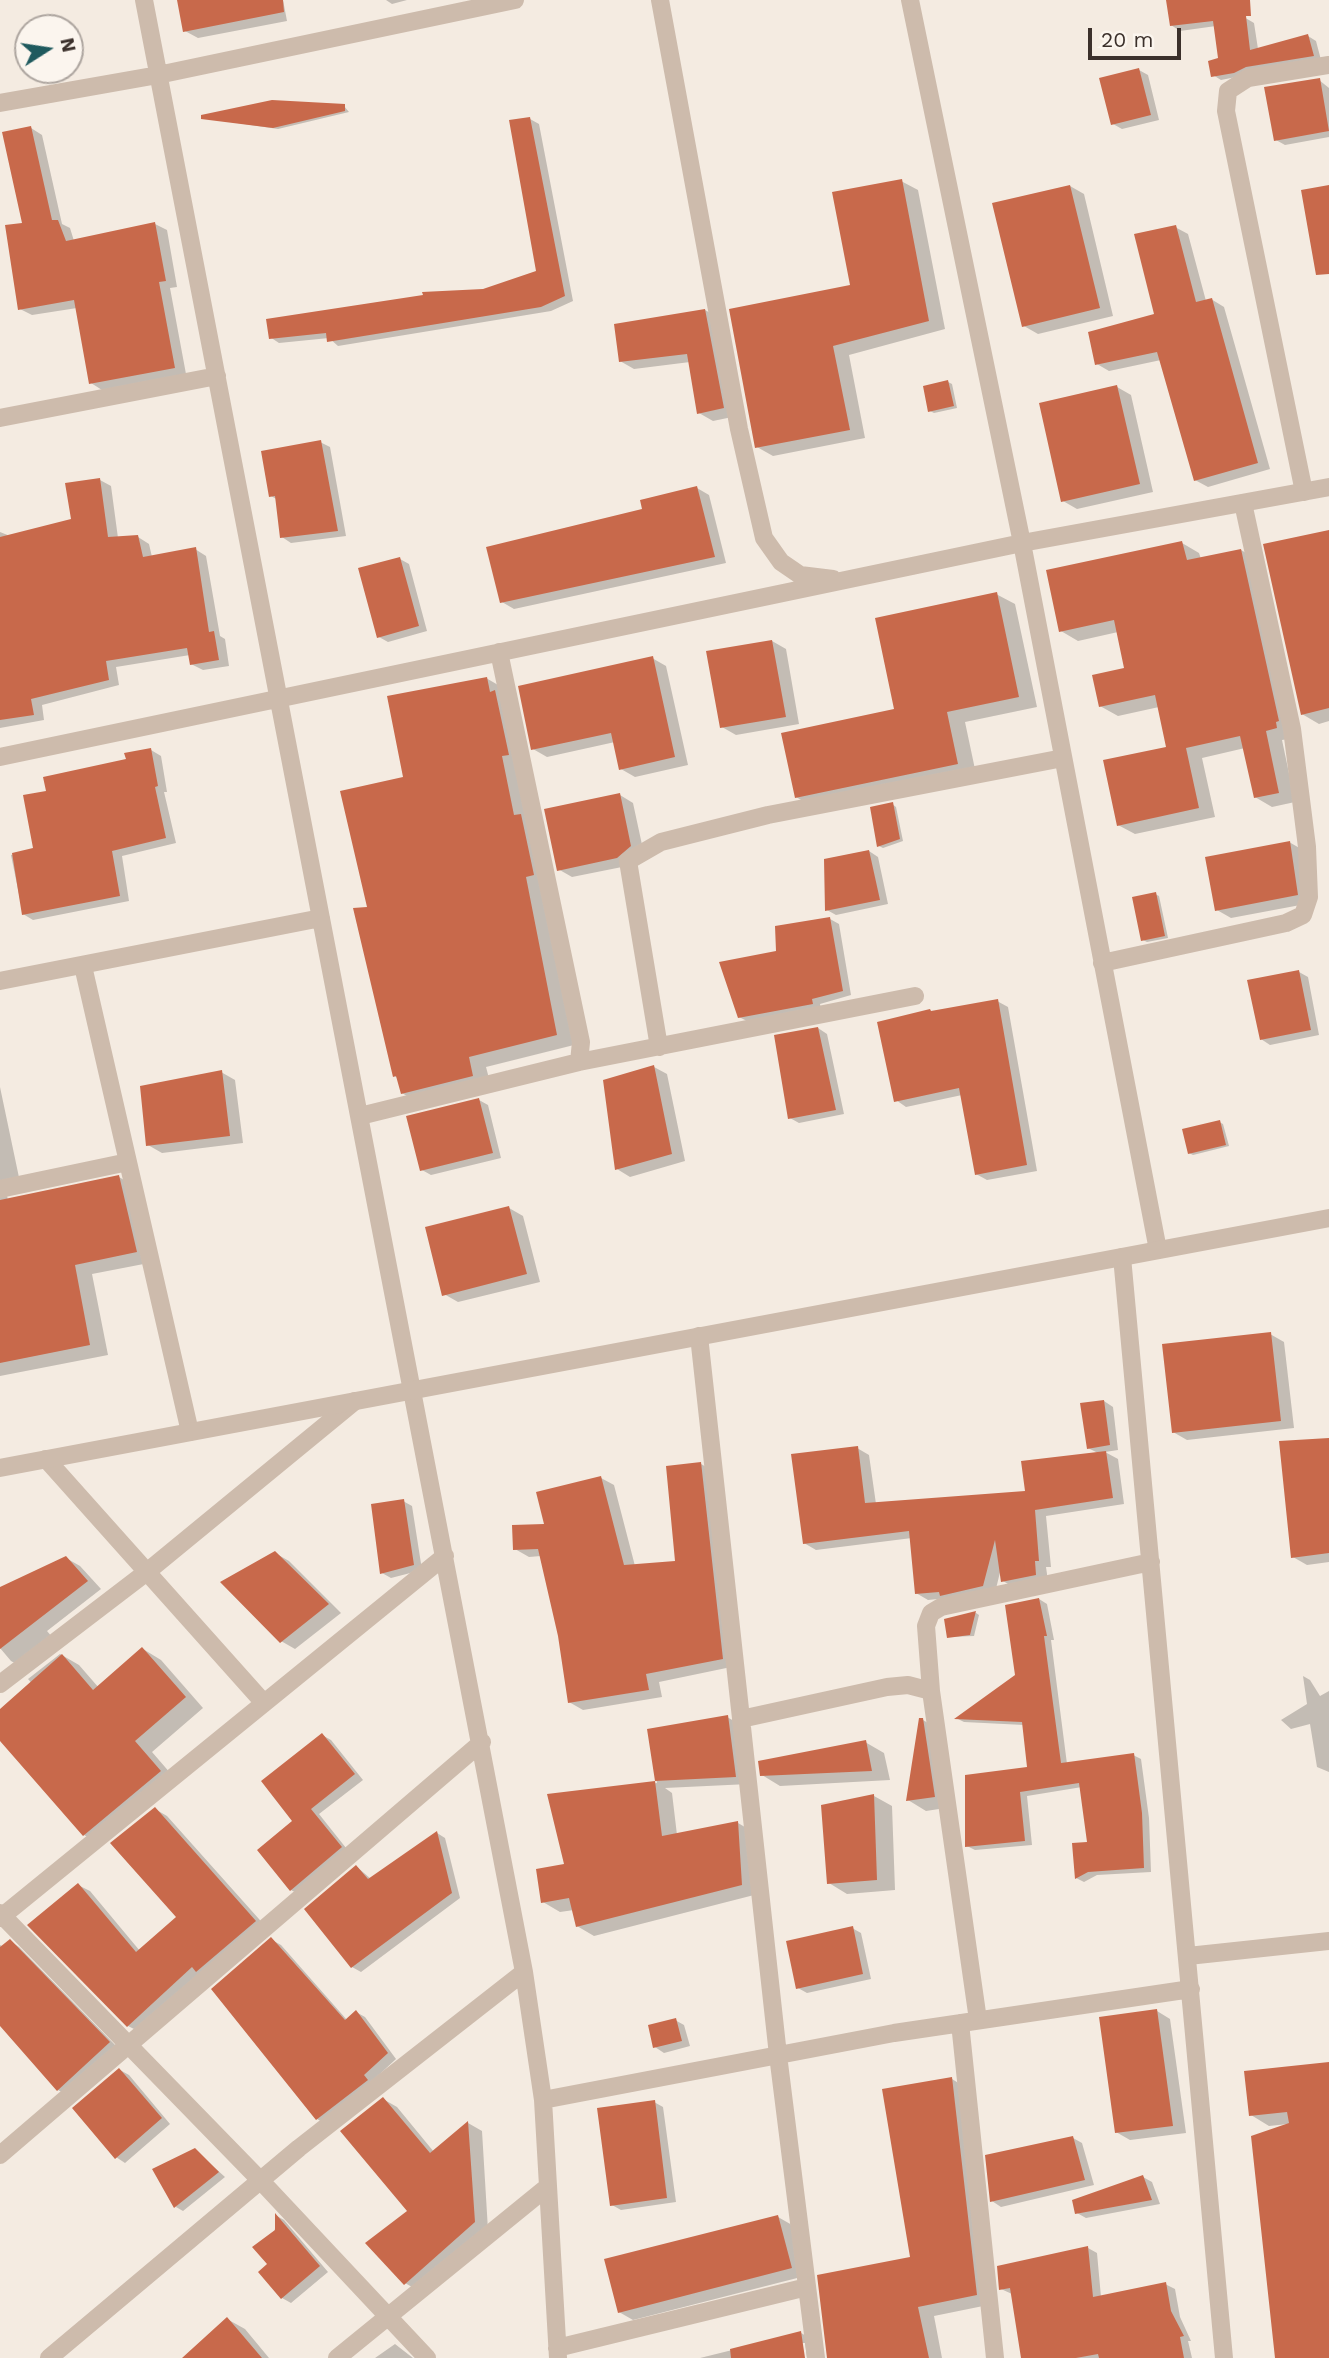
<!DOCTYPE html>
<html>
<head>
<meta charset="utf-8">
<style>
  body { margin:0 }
  #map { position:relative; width:1329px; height:2358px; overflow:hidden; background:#f4ebe1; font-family:"Work Sans",sans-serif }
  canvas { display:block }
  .north { position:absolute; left:14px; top:14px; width:70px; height:70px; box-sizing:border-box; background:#fbf5ee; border:2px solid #aea6a0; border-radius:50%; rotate:78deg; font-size:19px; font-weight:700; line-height:28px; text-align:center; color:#3b302b }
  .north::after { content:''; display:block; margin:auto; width:24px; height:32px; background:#1f5a5e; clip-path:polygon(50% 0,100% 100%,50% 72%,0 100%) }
  .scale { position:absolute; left:1088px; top:28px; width:93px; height:32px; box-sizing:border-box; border:4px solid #3b302b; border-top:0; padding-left:9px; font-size:21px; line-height:24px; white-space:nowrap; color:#3b302b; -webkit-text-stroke:5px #fbf5ee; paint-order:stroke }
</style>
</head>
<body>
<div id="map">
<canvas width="1329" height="2358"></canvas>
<div class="north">N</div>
<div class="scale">20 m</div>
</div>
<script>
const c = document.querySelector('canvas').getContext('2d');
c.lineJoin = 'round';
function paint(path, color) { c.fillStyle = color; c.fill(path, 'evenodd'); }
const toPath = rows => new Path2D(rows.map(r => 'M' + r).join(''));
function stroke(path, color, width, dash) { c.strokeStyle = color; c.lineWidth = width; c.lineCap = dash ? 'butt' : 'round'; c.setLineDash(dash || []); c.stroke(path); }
paint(toPath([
  [179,0,283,0,287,21,198,38,185,31],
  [386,0,407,0,392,4],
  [1168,0,1215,0,1254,23,1258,49,1308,36,1316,41,1321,60,1221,80,1213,75,1220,60,1216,26,1180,31,1171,25],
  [1139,70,1148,75,1159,120,1122,129,1113,124],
  [1319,80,1329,88,1329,137,1285,145,1276,140],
  [344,106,349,112,278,129,203,118],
  [530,119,539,124,573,301,551,311,338,346,329,338,279,343,270,337,483,291,537,273],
  [31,128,42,135,62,224,70,228,74,241,155,224,167,230,177,287,170,288,186,374,102,390,91,383,77,308,32,315,20,309],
  [901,181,918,190,945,329,849,355,865,438,773,456,757,447,852,287],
  [1070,186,1084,194,1113,316,1038,334,1024,326],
  [1175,227,1188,234,1206,301,1211,299,1224,307,1270,469,1208,487,1195,480,1161,360,1109,371,1097,364,1156,315],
  [705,310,719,318,737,416,713,421,699,413,690,362,634,369,620,361],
  [948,382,952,384,957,408,934,413,930,411],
  [1117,387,1131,395,1153,492,1077,509,1063,501],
  [320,442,330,447,346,536,291,543,282,537,278,500,271,496],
  [100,480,111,486,118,538,138,537,149,544,152,557,195,549,206,556,220,636,225,639,229,666,203,670,191,664,190,655,116,667,119,685,42,705,44,720,0,728,0,532,10,536,73,521],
  [697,488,709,495,726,563,514,609,502,602,644,510],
  [1329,531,1329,721,1319,724,1302,714,1265,545],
  [1182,543,1199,553,1201,559,1241,550,1258,560,1294,738,1282,740,1295,802,1272,807,1255,797,1245,748,1202,758,1215,817,1135,834,1118,825,1168,748,1159,707,1118,716,1100,706,1126,670,1118,632,1078,641,1061,631],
  [400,559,409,564,427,631,388,642,379,637],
  [996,594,1015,604,1037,707,965,722,976,774,815,808,796,797,896,710],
  [772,641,786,649,799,724,736,735,722,727],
  [652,658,666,666,688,765,635,777,621,769,615,742,547,757,533,749],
  [486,678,505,689,574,1045,486,1067,491,1086,420,1104,402,1093,398,1078,394,1076,369,908,405,779],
  [151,750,161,756,167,792,164,792,176,843,122,856,129,901,33,920,23,914,11,855,35,850,48,792],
  [620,795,633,803,644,854,632,865,572,877,558,869],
  [892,804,896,807,903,841,883,848,879,846],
  [1289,842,1303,850,1311,903,1231,918,1217,910],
  [869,851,878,857,888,904,836,915,827,910],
  [1155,894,1159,896,1168,938,1147,942,1143,940],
  [830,919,839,924,851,995,820,1004,821,1009,749,1022,739,1017,777,953],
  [1299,972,1308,977,1319,1035,1270,1045,1261,1039],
  [997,1001,1008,1007,1037,1171,987,1180,976,1174,962,1095,906,1107,896,1100,933,1013],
  [818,1028,827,1034,844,1114,799,1123,790,1118],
  [654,1067,667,1074,685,1161,630,1177,617,1169],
  [221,1072,235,1080,243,1143,162,1153,148,1145],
  [0,1087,21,1187,7,1195,8,1201,119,1177,137,1188,154,1262,92,1274,108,1355,0,1376],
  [479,1100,488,1105,501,1158,431,1175,422,1170],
  [1219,1122,1223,1124,1229,1146,1193,1155,1189,1153],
  [509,1208,523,1216,540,1282,458,1302,444,1294],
  [1270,1334,1284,1342,1294,1428,1187,1440,1173,1432],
  [1104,1401,1113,1407,1118,1450,1105,1452,1118,1459,1124,1504,1046,1516,1051,1567,1046,1567,1048,1581,1015,1588,1003,1581,1001,1568,995,1593,928,1600,916,1593,912,1538,816,1550,804,1543,857,1448,869,1455,876,1504,1027,1493,1098,1453,1088,1448],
  [1329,1440,1329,1562,1307,1565,1293,1557],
  [701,1464,715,1472,736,1666,659,1682,662,1697,583,1710,569,1702,560,1636,541,1556,529,1557,515,1549,601,1478,614,1485,635,1566,677,1562],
  [403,1501,412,1506,422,1570,391,1578,382,1573],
  [275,1553,289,1561,341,1613,295,1649,281,1641],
  [66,1558,80,1566,101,1589,47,1631,58,1644,25,1669,11,1661,0,1648,0,1589],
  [1039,1599,1047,1604,1054,1640,1051,1640,1067,1764,1133,1755,1141,1759,1149,1818,1151,1872,1097,1875,1084,1882,1076,1878,1089,1844,1082,1787,1027,1796,1032,1845,975,1850,967,1846,1029,1769,1024,1725,964,1722,958,1719,1017,1676],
  [976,1613,979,1615,974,1636,948,1637,946,1620],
  [143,1649,161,1660,203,1708,152,1752,178,1782,102,1845,84,1835,113,1776,28,1679,60,1654,79,1665,99,1688],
  [1303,1676,1310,1680,1320,1696,1329,1691,1329,1772,1317,1767,1310,1724,1291,1729,1281,1720,1307,1704],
  [727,1717,741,1725,749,1784,665,1788,672,1793,677,1835,738,1823,755,1833,758,1894,594,1936,577,1926,574,1910,560,1912,543,1902,566,1866,549,1796,657,1783,649,1730],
  [923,1720,941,1731,952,1807,926,1811,908,1800],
  [322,1735,331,1740,363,1780,319,1814,350,1853,300,1895,291,1890,260,1850,295,1822],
  [865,1742,884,1753,890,1780,780,1786,762,1775],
  [874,1796,892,1806,895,1890,847,1894,829,1883],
  [155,1809,167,1816,267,1928,140,2032,128,2026,78,1885,90,1891,140,1951,178,1917],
  [437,1833,445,1838,460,1898,361,1972,352,1967,357,1867,371,1879],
  [852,1928,861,1933,871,1979,807,1993,798,1988],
  [272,1940,281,1945,347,2020,356,2012,365,2017,396,2059,326,2124,317,2119],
  [10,1941,19,1947,118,2048,67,2095,58,2090,0,2023,0,1945,4,1947],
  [1157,2011,1170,2019,1186,2133,1130,2140,1116,2132],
  [675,2020,684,2025,690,2046,664,2053,655,2047],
  [1329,2064,1329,2358,1277,2358,1288,2124,1269,2126,1251,2115],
  [120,2070,129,2075,170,2124,125,2163,116,2157],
  [952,2079,968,2089,993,2304,934,2316,942,2358,829,2358,912,2258],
  [383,2099,397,2107,434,2152,468,2123,482,2131,488,2230,419,2291,405,2283,410,2211],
  [654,2102,663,2107,676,2202,621,2210,612,2205],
  [1073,2138,1082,2143,1094,2185,1001,2207,992,2201],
  [195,2150,225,2177,183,2211,176,2207],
  [1143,2177,1152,2182,1160,2204,1086,2218,1077,2213],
  [277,2216,284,2220,328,2272,291,2303,282,2298,269,2264],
  [778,2217,792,2225,805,2276,633,2320,619,2312],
  [1088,2248,1097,2253,1101,2297,1165,2284,1175,2289,1180,2317,1191,2341,1188,2341,1192,2358,1023,2358,1012,2294,1001,2289],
  [227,2319,245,2329,269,2358,185,2358],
  [801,2333,817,2342,807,2358,805,2343,801,2343,804,2358,700,2358],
  [395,2344,413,2358,375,2358]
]), '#0003');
paint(toPath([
  [177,0,283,0,284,12,183,32],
  [1166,0,1250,0,1251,16,1246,16,1250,50,1308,34,1314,56,1246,67,1234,73,1211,77,1208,61,1218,58,1213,21,1170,26],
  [1139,68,1151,115,1111,125,1099,78],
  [1320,78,1329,131,1274,141,1264,87],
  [272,100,345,104,345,111,273,128,201,119,201,115],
  [530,117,565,296,541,307,327,342,326,333,269,339,266,319,423,295,422,292,483,289,536,271,509,120],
  [31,126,52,220,58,220,66,241,155,222,166,281,159,282,175,368,89,384,74,300,18,310,5,225,22,223,2,132],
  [902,179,929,321,833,346,850,430,755,448,729,309,850,285,832,192],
  [1070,185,1100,308,1022,327,992,203],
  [1329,185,1329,274,1316,275,1301,190],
  [1176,225,1196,302,1212,298,1258,463,1194,481,1157,352,1095,365,1088,332,1154,314,1134,234],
  [705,309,724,408,697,414,687,354,619,362,614,324],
  [948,380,954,406,928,412,923,386],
  [1117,385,1140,484,1061,502,1039,403],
  [321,440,338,531,280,538,275,496,269,497,261,451],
  [100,478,108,537,138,535,143,557,196,547,209,632,214,631,219,660,190,665,187,648,106,661,109,680,31,699,34,715,0,720,0,537,71,519,65,483],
  [697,486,715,557,500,603,486,547,642,509,640,500],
  [1329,530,1329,708,1301,715,1263,544],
  [1182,541,1187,560,1241,549,1279,721,1276,722,1277,728,1266,731,1279,793,1254,798,1240,736,1186,748,1199,808,1117,826,1103,760,1166,747,1155,695,1099,707,1092,675,1124,668,1114,620,1059,632,1046,570],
  [400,557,419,626,377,638,358,568],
  [997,592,1019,697,947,712,958,764,795,798,781,733,894,709,875,618],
  [772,640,786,717,720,728,706,651],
  [653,656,675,757,619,770,611,733,531,750,518,686],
  [487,677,490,692,495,690,509,755,502,756,514,815,521,814,534,875,526,877,557,1035,469,1057,473,1076,401,1094,396,1076,393,1077,353,908,367,907,340,791,403,777,387,696],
  [151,748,158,786,155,787,166,838,112,851,120,896,22,915,12,853,33,848,23,795,46,791,43,777,126,759,124,753],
  [620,793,631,846,617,858,557,871,544,809],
  [893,802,900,839,877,847,870,807],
  [1290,841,1298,895,1215,911,1205,857],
  [869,850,880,900,825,911,824,859],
  [1156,892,1165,936,1141,941,1132,897],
  [830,917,843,991,812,999,813,1004,738,1018,719,962,776,951,775,926],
  [1299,970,1311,1030,1260,1040,1247,980],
  [998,999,1027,1165,975,1175,959,1088,894,1102,877,1022,930,1009,931,1011],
  [818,1027,836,1110,788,1119,774,1035],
  [654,1065,672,1154,615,1170,603,1080],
  [222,1070,230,1136,146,1146,140,1086],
  [479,1098,493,1153,420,1171,406,1116],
  [1220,1120,1226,1145,1188,1154,1182,1129],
  [119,1175,137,1252,75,1265,90,1345,0,1363,0,1200],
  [509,1206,527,1274,442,1296,425,1227],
  [1271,1332,1281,1421,1172,1433,1162,1344],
  [1104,1400,1110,1445,1087,1449,1080,1403],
  [1329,1438,1329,1553,1291,1558,1279,1441],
  [858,1446,865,1503,1025,1491,1021,1461,1106,1451,1113,1498,1035,1510,1039,1561,1035,1561,1036,1575,1001,1582,995,1540,983,1586,940,1596,939,1592,915,1594,909,1531,803,1544,791,1454],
  [701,1462,723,1659,646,1674,649,1690,568,1703,558,1636,538,1549,513,1550,512,1525,544,1524,536,1492,601,1476,624,1565,675,1561,666,1466],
  [404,1499,414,1565,380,1574,371,1504],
  [275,1551,329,1604,280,1643,220,1582],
  [66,1556,88,1581,0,1649,0,1587],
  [1039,1598,1047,1636,1044,1636,1061,1763,1134,1753,1142,1813,1144,1868,1088,1872,1075,1879,1072,1843,1087,1842,1079,1783,1020,1792,1025,1841,965,1847,965,1775,1027,1767,1022,1722,954,1719,1015,1675,1005,1605],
  [976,1611,970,1635,947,1638,944,1619],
  [142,1647,186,1697,135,1741,161,1771,83,1836,0,1741,0,1709,62,1654,93,1690],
  [728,1715,736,1777,655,1781,647,1729],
  [919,1718,923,1718,935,1797,906,1801],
  [322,1733,355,1774,311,1809,342,1847,290,1891,257,1850,292,1821,261,1781],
  [866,1740,872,1771,760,1776,758,1761],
  [655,1781,662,1836,738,1821,742,1885,576,1927,569,1898,541,1903,536,1869,564,1864,547,1794],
  [874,1794,877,1880,827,1884,821,1805],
  [155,1807,256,1921,196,1972,192,1967,127,2027,27,1925,78,1883,136,1952,176,1917,110,1843],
  [437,1831,452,1893,351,1968,304,1909,356,1865,368,1879],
  [853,1926,863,1974,796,1989,786,1941],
  [271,1937,345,2020,356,2010,388,2053,364,2075,368,2080,316,2120,211,1989],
  [10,1939,110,2042,57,2091,0,2026,0,1947],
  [1157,2009,1173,2126,1115,2133,1099,2017],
  [676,2018,682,2041,653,2048,648,2025],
  [1329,2062,1329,2358,1275,2358,1251,2136,1289,2123,1287,2112,1249,2116,1244,2071],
  [119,2068,162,2118,115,2159,72,2108],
  [952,2077,977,2295,918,2307,929,2358,827,2358,817,2275,910,2257,882,2089],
  [383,2097,430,2153,468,2121,475,2222,404,2285,365,2243,407,2211,340,2131],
  [655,2100,667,2198,610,2206,597,2108],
  [1073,2136,1085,2180,990,2202,985,2155],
  [195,2148,219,2172,174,2208,152,2169],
  [1143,2175,1152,2200,1075,2214,1072,2200],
  [275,2213,320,2266,281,2299,258,2272,267,2264,252,2247,275,2230],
  [778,2215,792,2268,618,2313,604,2259],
  [1088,2246,1093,2297,1166,2282,1171,2311,1184,2336,1180,2337,1184,2358,1099,2358,1098,2354,1076,2358,1021,2358,1010,2288,999,2290,997,2266],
  [227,2317,262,2358,182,2358],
  [801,2331,805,2358,731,2358,730,2349]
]), '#c8694b');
stroke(toPath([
  [144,0,524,1972,543,2100,558,2358],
  [660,0,739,429,764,538,781,562,800,575,833,579],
  [910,0,1022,543,1158,1250],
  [0,103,158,75,515,0],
  [0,418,217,376],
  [1304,492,1226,111,1228,91,1248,78,1329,65],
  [0,757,1022,543,1329,487],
  [1102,963,1286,923,1303,915,1309,897,1307,847,1292,729,1243,503],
  [83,966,190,1432],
  [0,981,321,918],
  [659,1047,628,861,661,842,768,815,1063,758],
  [579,1062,915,996],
  [360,1116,579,1062,581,1042,499,652],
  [0,1189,128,1162],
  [1122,1257,1224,2358],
  [699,1336,778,2055,816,2358],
  [46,1459,264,1703],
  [0,1684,148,1571,355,1401],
  [931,1691,926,1626,931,1613,941,1607,1151,1562],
  [741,1719,887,1687,908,1685,931,1691,978,2020],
  [0,1913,260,2180,427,2358],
  [0,1918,445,1556],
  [1188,1956,1329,1941],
  [960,2023,995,2358],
  [543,2100,894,2033,1191,1989],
  [0,2155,482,1742],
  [557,2348,807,2287],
  [49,2358,299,2148,524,1972],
  [337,2358,546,2188]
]), '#cdbbac', 18);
stroke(toPath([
  [0,1468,1329,1218]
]), '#cdbbac', 18);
</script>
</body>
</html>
